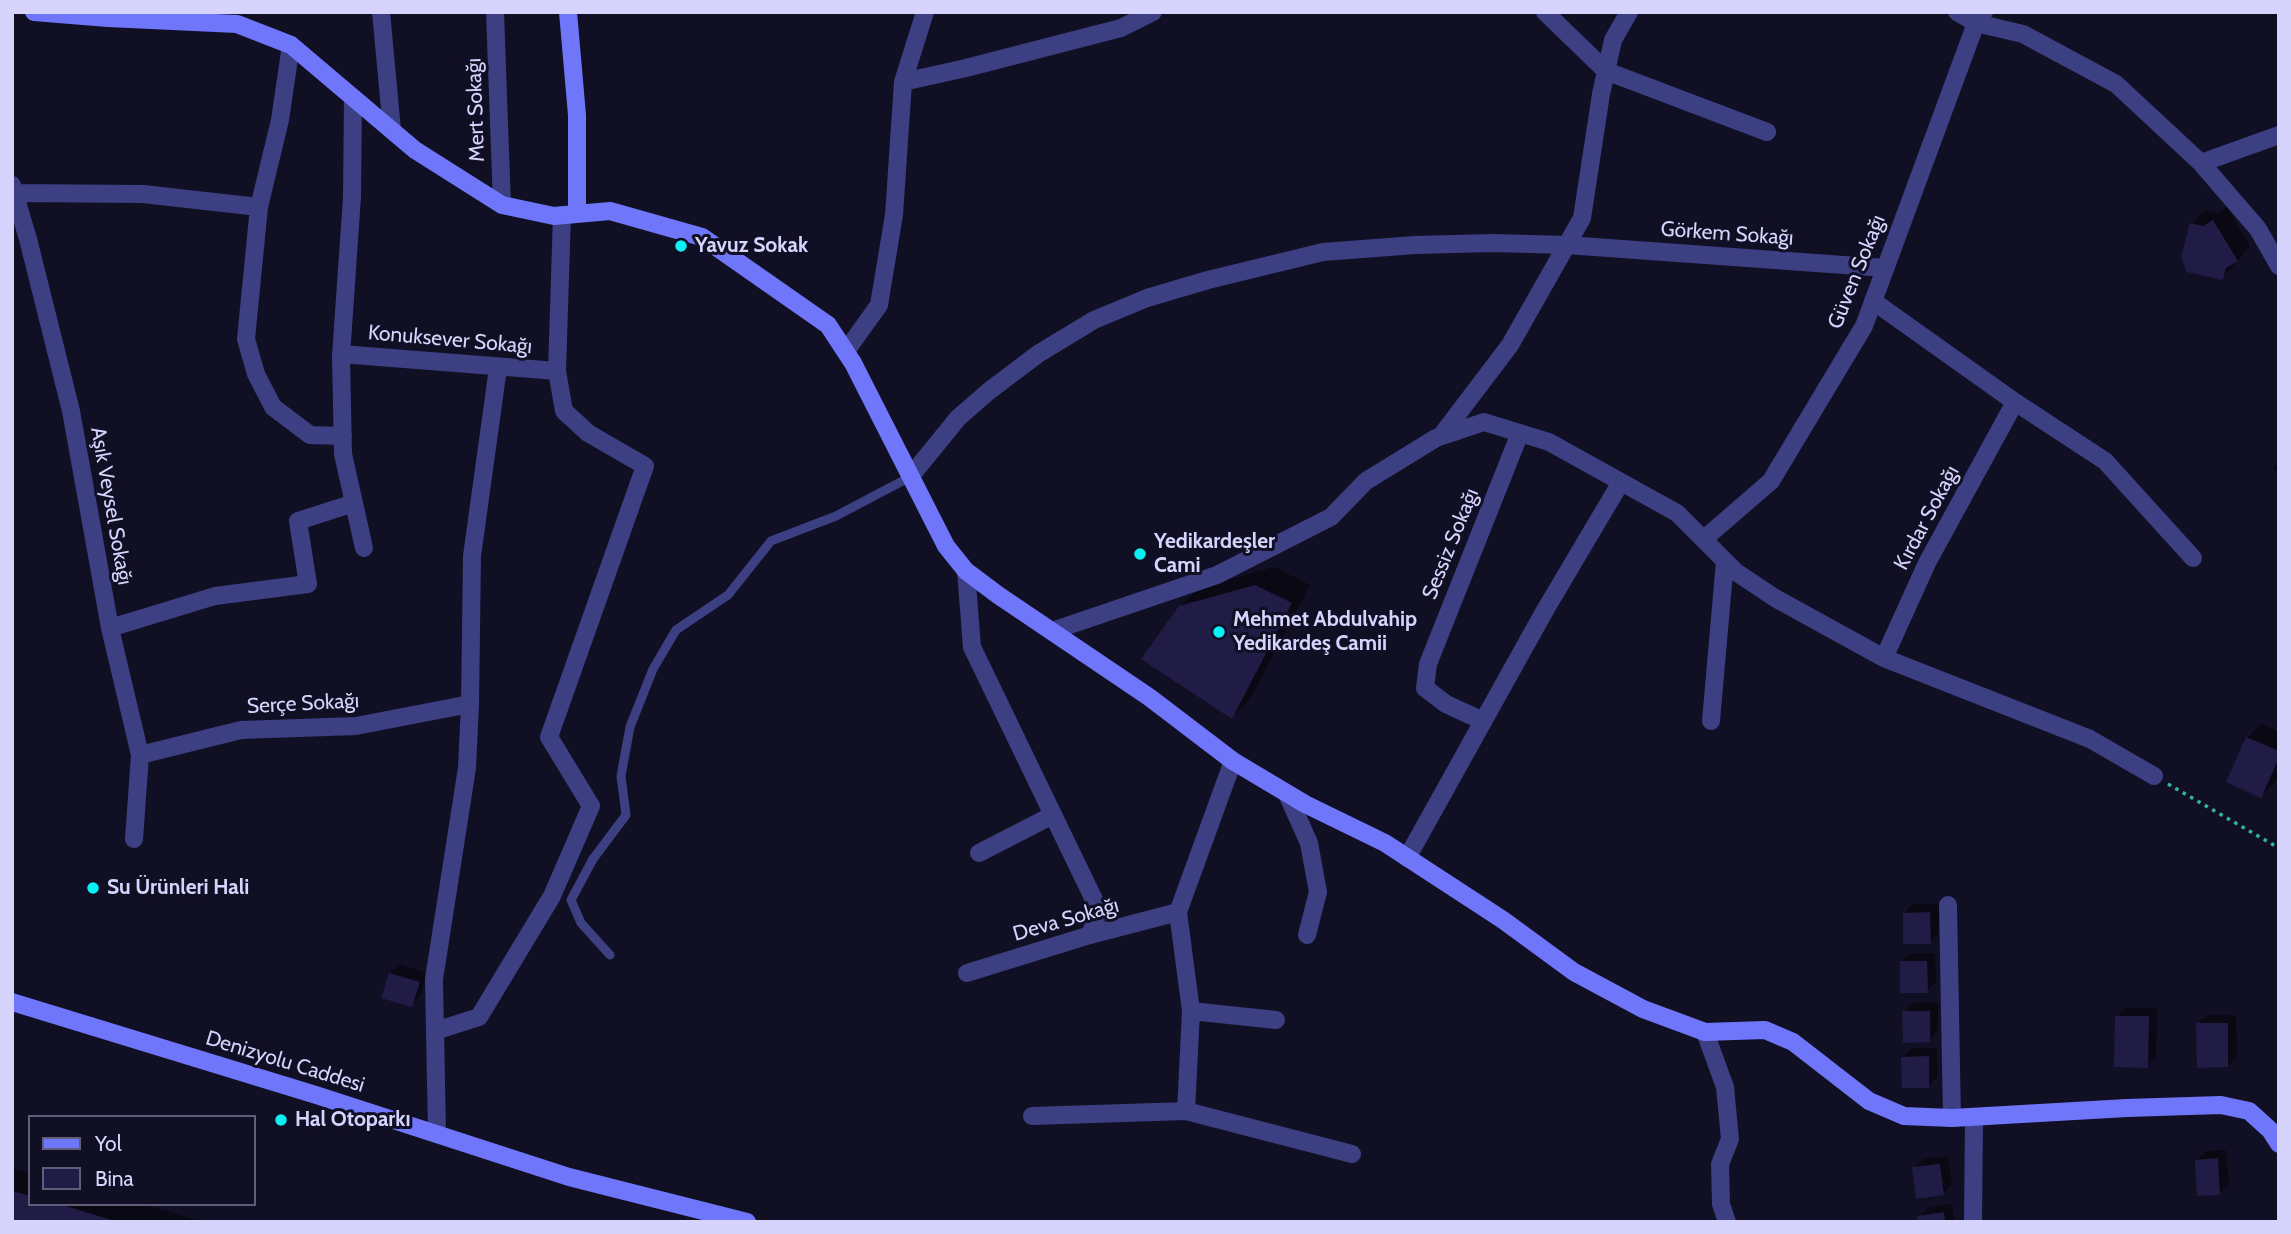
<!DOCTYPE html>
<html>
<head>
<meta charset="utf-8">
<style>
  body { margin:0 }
  #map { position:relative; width:2291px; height:1234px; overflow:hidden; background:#110f24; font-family:Cabin,sans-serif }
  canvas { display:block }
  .frame { position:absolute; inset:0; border:14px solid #d6d4fd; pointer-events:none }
  .legend { position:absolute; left:28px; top:1115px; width:228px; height:91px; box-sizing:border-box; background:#110f24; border:2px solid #605e7b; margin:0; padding:9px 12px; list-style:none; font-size:21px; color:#d6d4fd }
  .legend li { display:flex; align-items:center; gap:14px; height:35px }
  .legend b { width:35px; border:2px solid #605e7b }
</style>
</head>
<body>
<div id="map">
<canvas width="2291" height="1234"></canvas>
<div class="frame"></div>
<ul class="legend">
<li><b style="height:9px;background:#6f76fa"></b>Yol</li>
<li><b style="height:19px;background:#211c45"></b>Bina</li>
</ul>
</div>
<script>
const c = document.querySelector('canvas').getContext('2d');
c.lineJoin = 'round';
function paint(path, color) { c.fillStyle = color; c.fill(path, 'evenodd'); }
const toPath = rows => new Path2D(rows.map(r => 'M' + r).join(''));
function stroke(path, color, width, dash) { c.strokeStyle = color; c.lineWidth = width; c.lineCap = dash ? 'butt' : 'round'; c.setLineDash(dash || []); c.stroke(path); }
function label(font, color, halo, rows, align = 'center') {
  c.font = font + ' Cabin,sans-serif'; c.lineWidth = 6; c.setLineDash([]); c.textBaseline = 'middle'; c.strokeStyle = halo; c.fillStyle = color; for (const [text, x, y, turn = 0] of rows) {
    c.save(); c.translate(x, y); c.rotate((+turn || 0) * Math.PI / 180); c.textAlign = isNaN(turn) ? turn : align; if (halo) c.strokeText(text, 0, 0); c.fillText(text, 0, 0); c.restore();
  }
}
paint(toPath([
  [2227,207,2250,246,2223,278,2191,224,2205,210,2218,213],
  [2279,461,2279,472,2273,468],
  [1274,567,1310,585,1250,699,1232,717,1180,607,1199,588],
  [2261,724,2279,732,2279,773,2275,782,2261,795,2247,738],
  [1913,904,1939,904,1939,933,1930,942,1904,913],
  [1910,953,1935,953,1936,982,1927,991,1901,962],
  [399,964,427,973,420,996,411,1005,390,973],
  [1938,1002,1938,1031,1929,1040,1904,1012,1913,1003],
  [2126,1008,2157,1008,2156,1057,2147,1066,2117,1017],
  [2207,1015,2236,1015,2237,1057,2228,1066,2198,1024],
  [1912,1048,1937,1048,1937,1077,1928,1086,1903,1057],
  [2226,1150,2229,1184,2220,1193,2197,1160,2206,1151],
  [1948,1156,1952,1185,1943,1194,1914,1168,1923,1159],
  [12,1168,30,1173,30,1204,142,1204,204,1222,12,1222],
  [1952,1204,1955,1222,1919,1222,1919,1217,1928,1208]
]), '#0007');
paint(toPath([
  [2213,220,2238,261,2226,268,2223,280,2187,272,2181,258,2190,223,2203,226],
  [1255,585,1292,603,1232,719,1141,659,1179,606],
  [2246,737,2279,751,2279,758,2261,798,2226,782],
  [1930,912,1931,944,1903,944,1903,913],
  [1900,961,1927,961,1928,993,1900,993],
  [389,973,420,982,412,1007,381,998],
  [1902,1011,1930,1011,1930,1042,1903,1043],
  [2115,1016,2149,1016,2148,1068,2114,1067],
  [2196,1023,2228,1023,2228,1067,2197,1068],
  [1929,1056,1929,1088,1902,1088,1901,1057],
  [2218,1158,2220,1195,2197,1196,2195,1160],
  [1940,1164,1944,1195,1916,1199,1912,1167],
  [12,1191,30,1196,30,1204,59,1204,118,1222,12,1222],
  [1944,1212,1945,1222,1917,1222,1917,1216]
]), '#211c45');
stroke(toPath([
  [2168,784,2279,848]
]), '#33b2a1', 3.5, [3.5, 5]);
stroke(toPath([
  [610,955,581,923,571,900,593,859,626,815,621,776,630,727,653,669,676,630,728,595,771,541,836,516,910,477]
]), '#3c3f82', 9);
stroke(toPath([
  [381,12,392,130],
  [495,12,502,205],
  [1545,12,1606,71,1767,132],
  [1957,12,1976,23,2023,34,2116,84,2201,163,2258,229,2279,266],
  [291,45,280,120,259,207,246,339,256,374,273,407,310,435,343,436],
  [903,82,966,68,1121,28,1153,12],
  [353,98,352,197,341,356,343,454,364,548],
  [2201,163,2279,135],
  [12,185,28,239,71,411,110,628,140,755,134,839],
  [14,193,143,194,259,207],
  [1873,301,2015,402,2105,461,2193,558],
  [846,351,879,305,894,215,903,82,925,12],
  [341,354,557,371],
  [498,368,472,556,470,704,467,768,434,979,435,1031,479,1017,552,896,591,806,549,737,645,466,588,433,564,411,557,371,562,215],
  [1441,436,1510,345,1582,218,1601,94,1613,40,1629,12],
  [910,477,958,418,989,391,1038,354,1094,320,1147,298,1208,280,1323,252,1415,245,1493,243,1567,245,1885,268],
  [1704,539,1771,481,1864,326,1976,23,1984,12],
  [966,571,972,647,1099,910,1090,935],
  [110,628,215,596,308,584,298,521,354,503],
  [1052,631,1217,575,1331,517,1366,481,1436,438,1484,422,1549,442,1677,513,1736,572,1775,598,1884,658,2090,739,2154,776],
  [1884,658,1927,563,2015,402],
  [1483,721,1446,704,1425,688,1428,664,1520,433],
  [1711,721,1725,561],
  [140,755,241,730,356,726,470,704],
  [1287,794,1309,843,1318,892,1307,935],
  [979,853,1053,815],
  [1407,858,1544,612,1621,482],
  [1948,905,1952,1118],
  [967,973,1090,935,1178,912],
  [1191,1011,1276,1020],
  [435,1031,437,1134],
  [1705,1032,1725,1087,1730,1139,1720,1164,1721,1204,1727,1222],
  [1186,1111,1191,1011,1178,912,1233,761],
  [1032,1116,1186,1111,1352,1154],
  [1973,1222,1974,1118]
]), '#3c3f82', 18);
stroke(toPath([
  [34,12,108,18,237,24,291,45,415,150,502,205,554,216,610,211,702,237,828,325,853,363,946,546,966,571,998,595,1149,697,1233,761,1305,804,1385,843,1503,920,1574,972,1643,1009,1705,1032,1765,1030,1793,1042,1869,1101,1904,1116,1952,1118,2127,1108,2221,1105,2249,1111,2270,1130,2279,1144],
  [568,12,577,115,577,214],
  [12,1002,316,1095,569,1177,747,1222]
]), '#6f76fa', 18);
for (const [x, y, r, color] of [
  [681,246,7,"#09f0f5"],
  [1140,554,7,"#09f0f5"],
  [1219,632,7,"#09f0f5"],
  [93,888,7,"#09f0f5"],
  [281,1120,7,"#09f0f5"]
]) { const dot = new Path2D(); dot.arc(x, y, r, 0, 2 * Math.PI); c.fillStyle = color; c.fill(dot); stroke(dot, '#110f24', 2.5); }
label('21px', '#d6d4fd', '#110f24', [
  ["Mert Sokağı",476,110,-92],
  ["Görkem Sokağı",1727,234,4],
  ["Güven Sokağı",1857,272,-68],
  ["Konuksever Sokağı",450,340,5],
  ["Aşık Veysel Sokağı",111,506,80],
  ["Kırdar Sokağı",1927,518,-62],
  ["Sessiz Sokağı",1451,544,-68],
  ["Serçe Sokağı",303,704,-3],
  ["Deva Sokağı",1066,920,-16],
  ["Denizyolu Caddesi",285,1062,17]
]);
label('bold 21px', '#d6d4fd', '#110f24', [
  ["Yavuz Sokak",695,246],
  ["Yedikardeşler",1154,542],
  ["Cami",1154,566],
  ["Mehmet Abdulvahip",1233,620],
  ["Yedikardeş Camii",1233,644],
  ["Su Ürünleri Hali",107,888],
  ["Hal Otoparkı",295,1120]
], 'left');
</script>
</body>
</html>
